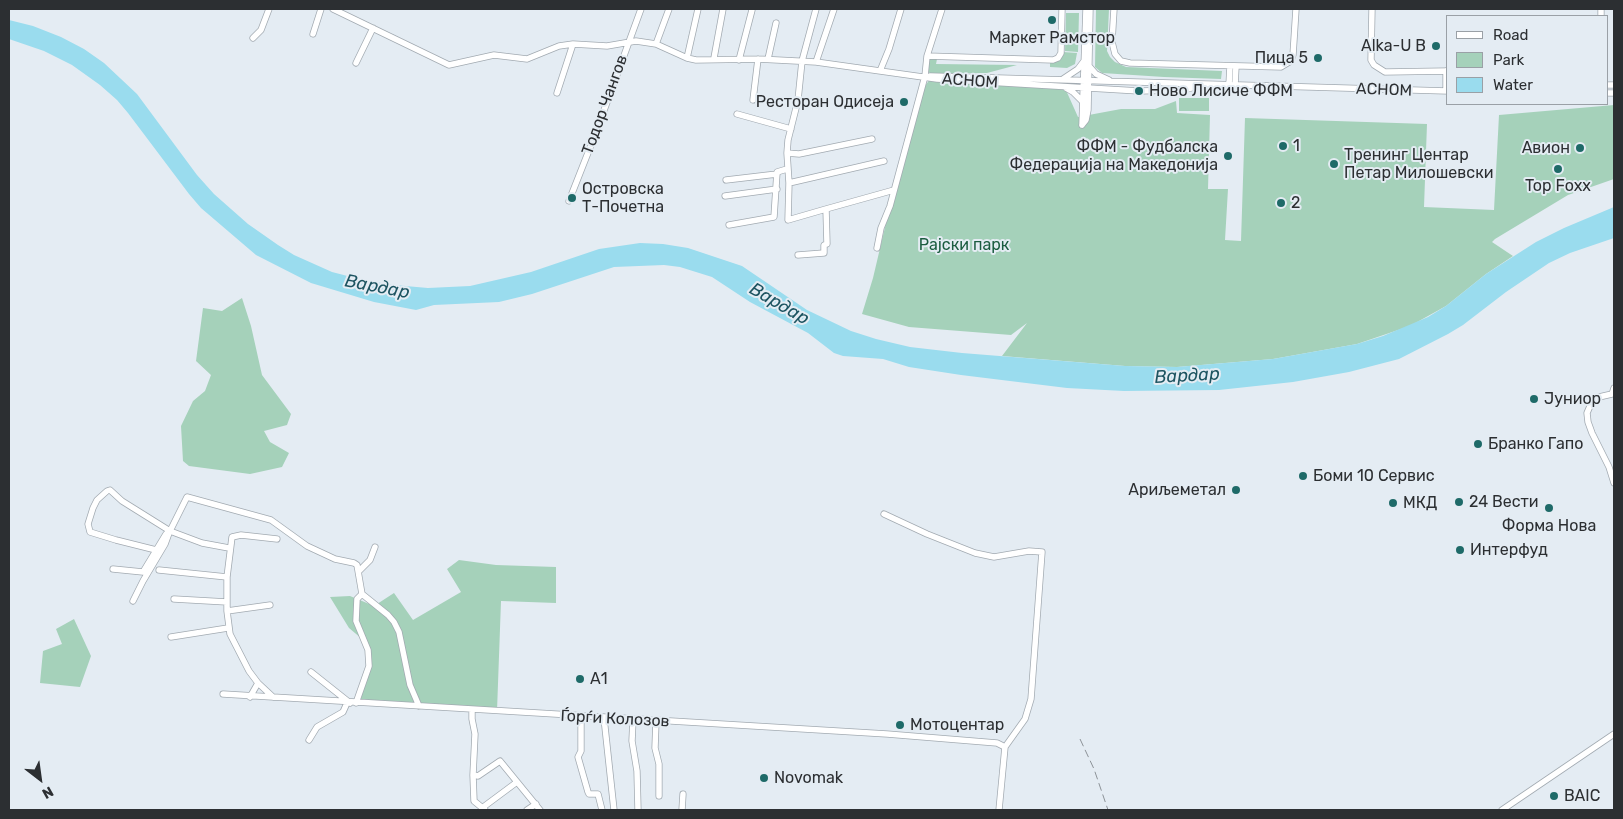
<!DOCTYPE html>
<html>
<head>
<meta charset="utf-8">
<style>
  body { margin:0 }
  #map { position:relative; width:1623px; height:819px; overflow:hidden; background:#e4ecf3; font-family:Rubik,sans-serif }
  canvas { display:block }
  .frame { position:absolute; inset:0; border:10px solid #2c2f32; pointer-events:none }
  .legend { position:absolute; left:1446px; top:15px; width:162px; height:90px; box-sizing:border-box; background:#e4ecf3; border:1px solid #9aa0a6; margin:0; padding:6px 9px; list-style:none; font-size:15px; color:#2c2f32 }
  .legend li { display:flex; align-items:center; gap:10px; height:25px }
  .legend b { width:25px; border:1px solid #9aa0a6 }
  .north { position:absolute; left:15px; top:754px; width:50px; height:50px; -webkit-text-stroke:4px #e4ecf3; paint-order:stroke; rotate:150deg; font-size:14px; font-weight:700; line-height:20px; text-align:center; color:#2c2f32 }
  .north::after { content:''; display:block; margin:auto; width:18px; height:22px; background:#2c2f32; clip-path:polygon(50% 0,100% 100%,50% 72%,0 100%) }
</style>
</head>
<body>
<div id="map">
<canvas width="1623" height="819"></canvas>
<div class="frame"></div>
<ul class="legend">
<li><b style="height:6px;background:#fff"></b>Road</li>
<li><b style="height:14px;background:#a5d1ba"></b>Park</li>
<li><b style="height:14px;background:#9adcee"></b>Water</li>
</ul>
<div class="north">N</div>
</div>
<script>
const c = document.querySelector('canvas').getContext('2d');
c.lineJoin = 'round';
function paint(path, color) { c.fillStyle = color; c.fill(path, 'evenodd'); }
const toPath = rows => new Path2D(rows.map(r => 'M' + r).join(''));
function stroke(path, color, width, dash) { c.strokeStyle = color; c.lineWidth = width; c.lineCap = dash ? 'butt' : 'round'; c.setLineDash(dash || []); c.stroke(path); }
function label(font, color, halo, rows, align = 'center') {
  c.font = font + ' Rubik,sans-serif'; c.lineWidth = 4; c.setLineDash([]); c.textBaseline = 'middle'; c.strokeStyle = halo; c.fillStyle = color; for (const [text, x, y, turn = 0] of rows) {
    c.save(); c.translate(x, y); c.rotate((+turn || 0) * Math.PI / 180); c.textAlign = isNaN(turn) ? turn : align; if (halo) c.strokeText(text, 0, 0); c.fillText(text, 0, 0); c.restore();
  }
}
paint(toPath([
  [1096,9,1109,9,1107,51,1110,57,1115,62,1126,67,1222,71,1221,79,1164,77,1102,73,1095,67],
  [1066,13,1079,13,1078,52,1065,51],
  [1063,52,1077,53,1075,64,1067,68,1050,67,1050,62],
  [928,59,937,59,936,64,1017,65,987,73,930,73,928,72],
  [930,79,1054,89,1065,88,1078,117,1121,109,1155,109,1176,101,1177,113,1210,115,1208,189,1228,189,1225,240,1241,241,1245,118,1427,124,1424,207,1494,210,1499,115,1614,105,1614,179,1568,195,1495,239,1492,242,1513,256,1486,274,1446,306,1410,326,1357,344,1273,359,1177,367,1125,366,1002,356,1027,323,1011,335,909,327,862,314,873,278,890,206,925,86],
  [1179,98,1209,98,1209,111,1179,111],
  [242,298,251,326,262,375,291,414,287,425,264,431,270,442,289,453,282,467,250,474,189,466,183,461,181,426,193,401,205,391,211,375,196,361,203,308,222,311],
  [459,560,496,565,556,567,556,603,501,601,497,711,360,703,368,667,368,644,349,628,330,597,350,596,374,606,394,593,413,620,461,592,447,569],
  [74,619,91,656,80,687,40,683,43,651,62,644,56,629]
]), '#a5d1ba');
paint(toPath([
  [9,20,33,26,61,37,84,49,104,63,137,94,197,175,214,194,248,224,278,245,294,255,332,272,363,280,394,285,428,288,470,286,531,272,599,249,640,243,663,244,688,248,742,266,807,310,851,331,876,339,910,347,962,353,1125,366,1177,367,1273,359,1357,344,1383,336,1428,317,1446,306,1486,274,1536,242,1564,228,1614,207,1614,238,1570,253,1549,263,1506,292,1463,325,1448,334,1399,359,1349,372,1293,382,1219,390,1124,391,1067,388,961,375,909,367,883,359,843,356,834,353,808,333,750,302,712,277,680,267,664,265,614,267,532,294,499,302,434,305,416,310,374,302,311,283,256,255,201,208,189,194,128,113,117,100,100,85,72,65,44,51,9,39]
]), '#9adcee');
const minor = toPath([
  [333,9,449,65,494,55,527,59,559,46,573,44,607,46,636,41,656,44,687,58,696,60,758,59,816,62,937,79,1139,91,1184,90,1202,85],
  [1114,9,1112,42,1115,54,1121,61,1130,63,1281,67,1291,61,1293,55,1296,9],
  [1372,9,1371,60,1374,65,1385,72,1447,71],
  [1601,9,1601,16],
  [313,34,321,9],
  [253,38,261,30,269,9],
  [656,44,669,9],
  [927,56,942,9],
  [687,58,698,9],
  [714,58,723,9],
  [768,59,776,23],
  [739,60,752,10],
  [816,62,834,9],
  [356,63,373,28],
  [1089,66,1096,74,1109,80],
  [880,71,889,49,901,9],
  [1446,71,1446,91],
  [930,76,1447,91],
  [1063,79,1078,69,1084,61],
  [1229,85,1230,66],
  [1235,85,1236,66],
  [1607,85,1614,85],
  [1066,88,1073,92,1084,103],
  [557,93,573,44],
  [1607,93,1614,93],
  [753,100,758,59],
  [737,114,791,129],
  [1082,125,1086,120,1088,110,1090,9],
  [1082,125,1086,9],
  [787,153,799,154,872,139],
  [726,180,777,174],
  [789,183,884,161],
  [725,196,777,189],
  [569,201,595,135,641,9],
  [826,209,894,190],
  [729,225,774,217,777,172,787,169],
  [877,248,881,228,890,206,925,76,927,56,1053,60,1058,58,1061,53,1062,9],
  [798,255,824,253,824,245,827,244,826,209,788,220,789,183,787,153,788,140,798,100,802,61,816,9],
  [1614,388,1612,394,1599,397,1590,406,1587,413,1588,422,1592,433,1609,467,1614,483],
  [884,514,927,534,975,553,994,557,1029,551,1042,552,1031,699,1025,719,1005,747,999,810],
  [156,550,116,540,90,532,88,524,93,508,97,500,107,491,110,490,122,501,170,531,202,543,229,548],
  [113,569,143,572,166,534,170,531,187,497,271,520,307,546,335,559,354,563,357,565,362,594,388,615,394,622,399,632,410,685,419,706],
  [159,570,227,577],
  [359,571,370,560,375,547],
  [174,599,227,602],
  [133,601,143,581,165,544,169,533],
  [227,611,270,605],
  [171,637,228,628],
  [311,672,350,703],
  [223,694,887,734,997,743,1005,747],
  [250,697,258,683],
  [273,697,258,683,249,671,230,634,227,611,227,577,232,537,241,535,277,539],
  [356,703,369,666,368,650,356,621,357,599,362,594],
  [472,709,472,719,475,734,473,775,474,801,485,810],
  [581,717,581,751,578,757,588,792,589,794,598,794,602,810],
  [604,718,614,810],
  [633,720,632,741,637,771,638,810],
  [656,721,655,748,659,764,659,796],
  [309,740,317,727,343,712,347,703],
  [473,775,478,776,500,761,540,810],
  [482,808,517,782],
  [527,810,536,804],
  [682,810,683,794],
  [1502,810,1614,734]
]);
stroke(minor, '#a2aab1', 7);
stroke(minor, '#fff', 5.5);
stroke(toPath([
  [1080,739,1094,769,1108,810]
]), '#8c9297', 1, [8, 4]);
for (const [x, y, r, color] of [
  [1052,20,5,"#1e6a68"],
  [1436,46,5,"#1e6a68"],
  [1318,58,5,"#1e6a68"],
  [1139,91,5,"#1e6a68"],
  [904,102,5,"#1e6a68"],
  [1283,146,5,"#1e6a68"],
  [1580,148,5,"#1e6a68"],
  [1228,156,5,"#1e6a68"],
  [1334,164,5,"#1e6a68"],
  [1558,169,5,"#1e6a68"],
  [572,198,5,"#1e6a68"],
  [1281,203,5,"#1e6a68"],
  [1534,399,5,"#1e6a68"],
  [1478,444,5,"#1e6a68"],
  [1303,476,5,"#1e6a68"],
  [1236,490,5,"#1e6a68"],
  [1459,502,5,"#1e6a68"],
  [1393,503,5,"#1e6a68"],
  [1549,508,5,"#1e6a68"],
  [1460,550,5,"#1e6a68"],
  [580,679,5,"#1e6a68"],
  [900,725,5,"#1e6a68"],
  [764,778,5,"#1e6a68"],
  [1554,796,5,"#1e6a68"]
]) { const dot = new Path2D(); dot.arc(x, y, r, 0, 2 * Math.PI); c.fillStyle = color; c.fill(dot); stroke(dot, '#e4ecf3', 2); }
label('16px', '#2c2f32', '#e4ecf3', [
  ["Маркет Рамстор",1052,38,"center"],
  ["Alka-U B",1426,46,"right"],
  ["Пица 5",1308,58,"right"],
  ["Ново Лисиче ФФМ",1149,91],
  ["Ресторан Одисеја",894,102,"right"],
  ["1",1293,146],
  ["ФФМ - Фудбалска",1218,147,"right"],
  ["Федерација на Македонија",1218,165,"right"],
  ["Авион",1570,148,"right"],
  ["Тренинг Центар",1344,155],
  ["Петар Милошевски",1344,173],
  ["Top Foxx",1558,186,"center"],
  ["Островска",582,189],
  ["Т-Почетна",582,207],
  ["2",1291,203],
  ["Јуниор",1544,399],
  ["Бранко Гапо",1488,444],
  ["Боми 10 Сервис",1313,476],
  ["Ариљеметал",1226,490,"right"],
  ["24 Вести",1469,502],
  ["МКД",1403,503],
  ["Форма Нова",1549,526,"center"],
  ["Интерфуд",1470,550],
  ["А1",590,679],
  ["Мотоцентар",910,725],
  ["Novomak",774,778],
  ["BAIC",1564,796]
], 'left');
label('16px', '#2c2f32', '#e4ecf3', [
  ["АСНОМ",970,81,4],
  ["АСНОМ",1384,90,2],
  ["Тодор Чангов",605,105,-70],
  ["Ѓорѓи Колозов",615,719,3]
]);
label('16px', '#1b5c40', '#e4ecf3', [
  ["Рајски парк",964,245]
]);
label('italic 18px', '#1d5461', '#e4ecf3', [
  ["Вардар",377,287,11],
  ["Вардар",779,304,30],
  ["Вардар",1187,376,-3]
]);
</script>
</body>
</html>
